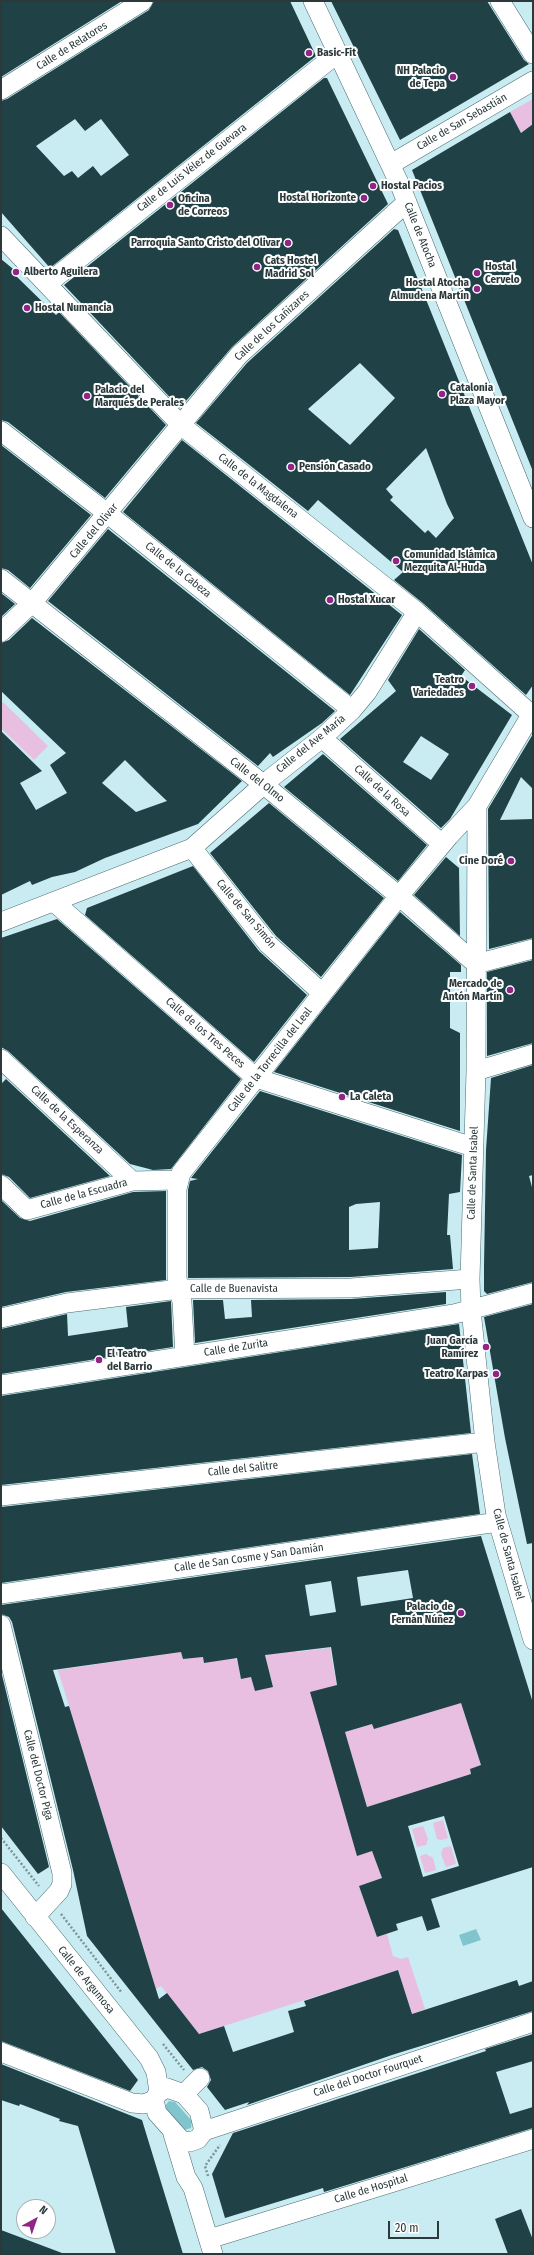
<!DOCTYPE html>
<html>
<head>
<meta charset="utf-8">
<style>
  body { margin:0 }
  #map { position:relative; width:534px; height:2255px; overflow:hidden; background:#c8ecf2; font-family:"Fira Sans Condensed",sans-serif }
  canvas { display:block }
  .frame { position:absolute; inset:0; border:2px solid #2b393b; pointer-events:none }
  .north { position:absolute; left:16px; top:2199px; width:40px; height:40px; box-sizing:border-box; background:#fff; border:1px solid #aab0b1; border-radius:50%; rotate:40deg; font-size:11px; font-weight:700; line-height:16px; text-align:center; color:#2b393b }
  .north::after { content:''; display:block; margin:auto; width:14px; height:18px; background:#902487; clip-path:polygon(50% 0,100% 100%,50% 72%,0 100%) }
  .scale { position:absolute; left:388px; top:2221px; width:51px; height:18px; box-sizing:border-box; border:2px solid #2b393b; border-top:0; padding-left:5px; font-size:12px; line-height:14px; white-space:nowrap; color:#2b393b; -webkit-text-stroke:3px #fff; paint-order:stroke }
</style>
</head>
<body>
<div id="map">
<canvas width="534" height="2255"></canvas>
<div class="frame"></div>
<div class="north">N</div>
<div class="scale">20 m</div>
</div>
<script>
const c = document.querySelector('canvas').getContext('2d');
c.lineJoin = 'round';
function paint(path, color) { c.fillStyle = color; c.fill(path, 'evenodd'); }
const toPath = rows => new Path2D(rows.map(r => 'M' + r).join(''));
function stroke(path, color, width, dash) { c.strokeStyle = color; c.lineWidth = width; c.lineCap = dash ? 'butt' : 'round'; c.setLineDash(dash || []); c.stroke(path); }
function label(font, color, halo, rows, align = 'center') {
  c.font = font + ' "Fira Sans Condensed",sans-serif'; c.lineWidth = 4; c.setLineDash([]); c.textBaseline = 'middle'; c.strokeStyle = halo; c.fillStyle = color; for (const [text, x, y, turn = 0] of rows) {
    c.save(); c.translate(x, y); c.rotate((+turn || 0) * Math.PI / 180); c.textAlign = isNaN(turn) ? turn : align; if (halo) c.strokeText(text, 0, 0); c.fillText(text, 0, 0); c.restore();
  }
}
paint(toPath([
  [533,99,533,124,521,133,510,112],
  [3,702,48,746,34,760,1,728,1,705],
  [329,1642,338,1693,338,1710,358,1855,372,1851,382,1878,359,1886,377,1937,387,1934,393,1956,401,1959,408,1957,425,2009,412,2014,398,1970,199,2034,161,1986,156,1989,58,1670,181,1652,183,1659,203,1657,204,1663,234,1658,237,1660,241,1679,251,1677,273,1686,265,1653,295,1650,296,1652,329,1648],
  [459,1698,481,1765,470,1769,471,1774,367,1807,345,1732,372,1724,374,1729,447,1707,447,1702],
  [443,1820,448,1838,441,1840,437,1839,433,1823],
  [423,1826,428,1839,426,1845,417,1847,412,1829],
  [451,1846,456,1864,446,1867,441,1854,443,1848],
  [426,1854,433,1858,436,1870,425,1873,420,1856]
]), '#e8bee1');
paint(toPath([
  [476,1929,481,1940,463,1946,459,1935],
  [169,2101,175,2102,192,2121,191,2128,184,2130,166,2110,165,2106]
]), '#80c5ce');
paint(toPath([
  [1,1,122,1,1,77],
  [154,1,290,1,316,56,50,268,1,212,1,101,7,99,149,10],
  [75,119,85,131,101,119,129,155,101,176,93,166,78,178,72,171,64,176,36,146],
  [331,1,487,1,524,60,529,64,400,140],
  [324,78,327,78,388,204,232,347,180,408,64,285],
  [510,112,521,133,533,124,532,469,412,170],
  [394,229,398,230,533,565,533,685,526,695,424,604,394,580,403,572,318,500,308,511,196,423,247,363],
  [360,363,395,398,350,445,308,409],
  [426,448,447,504,454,518,436,538,428,530,425,533,390,500,393,497,386,489],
  [1,259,18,273,16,276,56,315,59,312,166,425,105,498,8,422,1,420],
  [182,440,402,615,350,695,123,512],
  [1,445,91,515,30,588,8,570,1,568],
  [108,529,335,711,322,723,273,757,270,753,258,766,48,601],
  [1,593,15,604,1,617],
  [32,618,242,781,198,824,105,858,75,872,52,877,32,885,30,881,1,895,1,731,42,771,20,783,36,810,67,793,50,765,66,753,1,691,1,643,9,640],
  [125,760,147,782,167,801,136,812,102,783],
  [419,629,465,670,461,676,512,715,450,819,441,828,340,739,396,691,388,680],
  [421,736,449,754,431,780,403,762],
  [533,734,533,789,521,777,500,820,533,819,533,938,489,949,488,809],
  [323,754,427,845,398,881,284,787],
  [269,803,384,898,321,977,276,936,210,853],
  [446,857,459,868,460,936,414,895],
  [193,866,259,951,307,995,254,1062,85,915,87,908],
  [400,912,461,965,461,972,450,972,450,1028,460,1033,460,1131,274,1072],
  [57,919,241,1079,171,1169,153,1170,130,1164,8,1051,1,1047,1,938],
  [533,960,533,1043,487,1056,487,972],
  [533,1065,533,1175,529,1176,533,1191,533,1282,487,1294,484,1291,484,1266,486,1150,491,1078],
  [6,1079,110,1176,30,1198,9,1177,1,1174,1,1084],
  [260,1091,462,1155,460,1192,449,1194,447,1235,450,1235,453,1269,351,1277,188,1278,188,1190,190,1181,198,1179,191,1178],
  [380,1202,378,1248,349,1250,349,1207,356,1204],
  [166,1191,166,1280,66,1292,1,1307,1,1200,20,1218,30,1221,133,1192],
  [446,1292,446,1304,195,1343,193,1300,223,1300,225,1319,252,1317,251,1300,351,1299],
  [171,1301,173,1347,1,1374,1,1329,67,1314,68,1336,128,1327,126,1307],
  [533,1304,533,1543,527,1544,505,1438,484,1317],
  [459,1324,471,1433,1,1485,1,1396],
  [472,1454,480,1514,1,1583,1,1507],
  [481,1536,533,1703,533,1867,431,1899,440,1927,427,1931,422,1916,396,1924,398,1930,377,1937,359,1886,382,1878,372,1851,357,1856,310,1692,337,1685,331,1647,265,1655,273,1687,255,1691,251,1677,241,1679,237,1658,204,1663,203,1657,183,1659,181,1652,53,1670,65,1707,69,1706,159,1999,167,1993,199,2034,224,2026,233,2052,294,2032,288,2011,306,2006,304,2001,398,1970,412,2014,517,1980,519,1986,533,1981,533,2011,392,2055,247,2105,249,2102,225,2110,207,2087,211,2080,208,2071,202,2067,193,2070,87,1936,73,1870,12,1622,9,1617,1,1614,1,1605],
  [408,1570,413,1598,361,1606,357,1577],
  [331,1581,336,1612,310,1616,305,1585],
  [461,1703,481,1765,470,1769,471,1774,367,1807,345,1732,372,1724,374,1729],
  [444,1816,459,1866,423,1877,408,1826],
  [1,1671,49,1867,38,1874,1,1826],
  [1,1908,138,2080,130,2091,1,2041],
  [533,2034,533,2061,496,2072,510,2114,533,2107,533,2128,324,2192,323,2188,225,2218,212,2174,233,2133,486,2051,485,2049],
  [1,2064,142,2120,183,2254,116,2254,78,2126,59,2121,60,2119,20,2104,19,2106,1,2100],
  [521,2209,533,2240,533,2254,508,2254,495,2219],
  [1,2230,62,2253,61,2254,1,2254]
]), '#204145');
const minor = toPath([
  [313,1,400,185,533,518],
  [500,1,533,54],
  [1,90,143,1],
  [391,164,533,81],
  [1,236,182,426,417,612,533,716],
  [47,284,338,53],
  [1,431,108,514,352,710],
  [1,579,263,784,399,896,476,964,533,949],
  [1,632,32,603,239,355,407,202],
  [531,715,477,806,476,1071,470,1279,471,1310,485,1442,496,1515,533,1640],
  [322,738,442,844],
  [192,848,268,944,322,993],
  [54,902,256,1078,473,1147],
  [1,922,192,848,271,778,322,738,352,710,367,692,417,612],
  [1,1059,132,1181],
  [476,1071,533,1054],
  [1,1185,27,1210,132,1181,178,1180],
  [1,1318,67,1303,179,1289,351,1288,470,1279],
  [185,1356,182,1302,177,1278,177,1189,181,1173,399,896,449,836,477,806],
  [1,1385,454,1314,533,1293],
  [1,1496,485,1442],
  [1,1594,498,1522],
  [1,1625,62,1873,62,1884,59,1891,35,1917],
  [1,1873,149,2058,156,2072,159,2092],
  [1,2052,132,2103,144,2104,154,2100],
  [167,2088,184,2094,199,2111,204,2131,198,2139,190,2142,181,2140,157,2113,154,2100,158,2093,167,2088],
  [184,2094,200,2078],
  [204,2131,533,2022],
  [173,2134,186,2177,193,2188,213,2254],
  [209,2239,533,2139]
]);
stroke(minor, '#4a6b70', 20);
stroke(toPath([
  [1,1838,39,1886],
  [61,1914,122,1993],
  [163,2044,184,2070],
  [208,2176,205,2166,220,2145]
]), '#7b9498', 2.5, [2, 2]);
stroke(minor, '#fff', 19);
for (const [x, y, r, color] of [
  [309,53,4,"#902487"],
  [453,77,4,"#902487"],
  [373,186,4,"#902487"],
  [364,198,4,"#902487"],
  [170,205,4,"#902487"],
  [288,243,4,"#902487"],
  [257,267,4,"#902487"],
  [16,272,4,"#902487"],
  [477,273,4,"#902487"],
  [477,289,4,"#902487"],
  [27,308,4,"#902487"],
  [442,394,4,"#902487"],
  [87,396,4,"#902487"],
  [291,467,4,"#902487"],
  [396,561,4,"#902487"],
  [330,600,4,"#902487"],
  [472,686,4,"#902487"],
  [511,861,4,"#902487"],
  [510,990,4,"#902487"],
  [342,1097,4,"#902487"],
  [486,1347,4,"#902487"],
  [99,1360,4,"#902487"],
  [496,1374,4,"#902487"],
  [461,1613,4,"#902487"]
]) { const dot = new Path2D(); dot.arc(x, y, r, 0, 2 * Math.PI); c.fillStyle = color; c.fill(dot); stroke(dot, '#fff', 1.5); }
label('11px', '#2b393b', '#fff', [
  ["Calle de Relatores",72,46,-32],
  ["Calle de San Sebastián",462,122,-30],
  ["Calle de Luis Vélez de Guevara",192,168,-38],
  ["Calle de Atocha",420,235,68],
  ["Calle de los Cañizares",272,326,-43],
  ["Calle de la Magdalena",258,486,38],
  ["Calle del Olivar",94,531,-50],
  ["Calle de la Cabeza",178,570,39],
  ["Calle del Ave María",311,744,-39],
  ["Calle del Olmo",257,780,38],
  ["Calle de la Rosa",382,791,42],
  ["Calle de San Simón",246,914,50],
  ["Calle de los Tres Peces",205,1033,41],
  ["Calle de la Torrecilla del Leal",270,1060,-52],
  ["Calle de la Esperanza",67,1120,43],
  ["Calle de Santa Isabel",473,1173,-88],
  ["Calle de la Escuadra",84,1194,-15],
  ["Calle de Buenavista",234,1289],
  ["Calle de Zurita",236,1348,-9],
  ["Calle del Salitre",243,1469,-6],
  ["Calle de Santa Isabel",508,1554,75],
  ["Calle de San Cosme y San Damián",249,1558,-8],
  ["Calle del Doctor Piga",38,1775,76],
  ["Calle de Argumosa",86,1980,51],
  ["Calle del Doctor Fourquet",368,2076,-18],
  ["Calle de Hospital",371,2189,-17]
]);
label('bold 11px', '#2b393b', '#fff', [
  ["Basic-Fit",317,53],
  ["NH Palacio",445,71,"right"],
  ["de Tepa",445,84,"right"],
  ["Hostal Pacios",381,186],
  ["Hostal Horizonte",356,198,"right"],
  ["Oficina",178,199],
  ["de Correos",178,212],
  ["Parroquia Santo Cristo del Olivar",280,243,"right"],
  ["Cats Hostel",265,261],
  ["Madrid Sol",265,274],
  ["Hostal",485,267],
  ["Cervelo",485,280],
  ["Alberto Aguilera",24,272],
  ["Hostal Atocha",469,283,"right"],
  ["Almudena Martín",469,296,"right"],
  ["Hostal Numancia",35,308],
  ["Catalonia",450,388],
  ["Plaza Mayor",450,401],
  ["Palacio del",95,390],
  ["Marqués de Perales",95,403],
  ["Pensión Casado",299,467],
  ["Comunidad Islámica",404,555],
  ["Mezquita Al-Huda",404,568],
  ["Hostal Xucar",338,600],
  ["Teatro",464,680,"right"],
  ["Variedades",464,693,"right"],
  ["Cine Doré",503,861,"right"],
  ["Mercado de",502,984,"right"],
  ["Antón Martín",502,997,"right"],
  ["La Caleta",350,1097],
  ["Juan García",478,1341,"right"],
  ["Ramírez",478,1354,"right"],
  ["El Teatro",107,1354],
  ["del Barrio",107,1367],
  ["Teatro Karpas",488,1374,"right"],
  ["Palacio de",453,1607,"right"],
  ["Fernán Núñez",453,1620,"right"]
], 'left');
</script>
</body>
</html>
